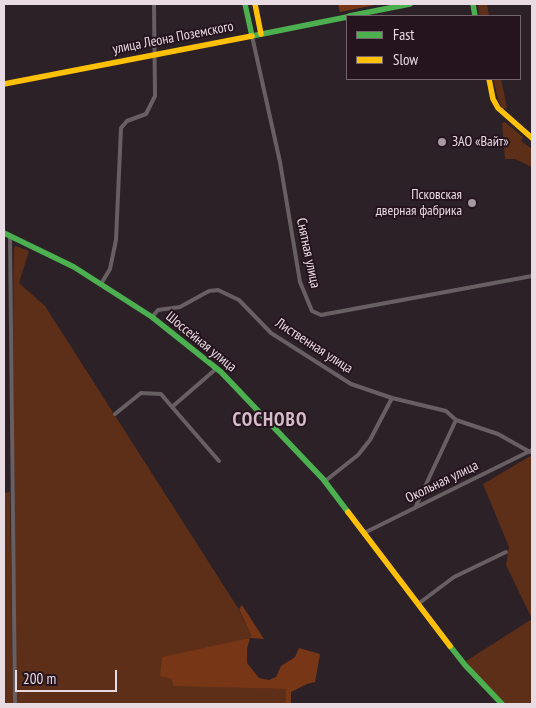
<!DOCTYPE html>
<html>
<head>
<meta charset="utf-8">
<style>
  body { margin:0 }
  #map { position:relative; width:536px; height:708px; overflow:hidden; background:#2c2127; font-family:"PT Sans Narrow",sans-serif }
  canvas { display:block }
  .frame { position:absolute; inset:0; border:5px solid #e8dbe1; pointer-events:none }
  .legend { position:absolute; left:346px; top:15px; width:175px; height:65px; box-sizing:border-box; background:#25141e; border:1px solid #73646c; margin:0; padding:6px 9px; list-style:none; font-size:15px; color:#e8dbe1 }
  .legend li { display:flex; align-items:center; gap:10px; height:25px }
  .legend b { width:25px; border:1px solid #73646c }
  .scale { position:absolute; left:15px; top:670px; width:102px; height:22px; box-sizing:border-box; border:2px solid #e8dbe1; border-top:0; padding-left:6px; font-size:15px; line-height:18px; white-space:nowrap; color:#e8dbe1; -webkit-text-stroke:4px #25141e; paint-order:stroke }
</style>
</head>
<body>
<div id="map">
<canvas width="536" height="708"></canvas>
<div class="frame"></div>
<ul class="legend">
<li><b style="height:6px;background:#4caf50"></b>Fast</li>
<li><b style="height:6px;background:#ffc107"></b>Slow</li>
</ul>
<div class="scale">200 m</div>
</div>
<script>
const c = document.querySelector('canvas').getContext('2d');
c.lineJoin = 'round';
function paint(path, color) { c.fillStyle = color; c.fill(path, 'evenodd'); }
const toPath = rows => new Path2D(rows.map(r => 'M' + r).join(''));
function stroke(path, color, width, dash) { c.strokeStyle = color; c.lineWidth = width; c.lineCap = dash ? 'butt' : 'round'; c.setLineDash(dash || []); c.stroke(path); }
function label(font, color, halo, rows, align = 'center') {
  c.font = font + ' "PT Sans Narrow",sans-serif'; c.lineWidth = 4; c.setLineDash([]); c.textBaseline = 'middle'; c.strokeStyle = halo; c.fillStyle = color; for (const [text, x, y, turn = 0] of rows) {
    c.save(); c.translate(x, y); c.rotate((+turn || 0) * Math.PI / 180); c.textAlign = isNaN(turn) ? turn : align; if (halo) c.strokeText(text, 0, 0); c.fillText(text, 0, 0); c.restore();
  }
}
paint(toPath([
  [478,4,487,4,489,16,479,16],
  [493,79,501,79,507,108,503,109,499,102],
  [505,122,523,137,521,141,532,149,532,167,515,159,505,159,502,123],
  [16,246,29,251,19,283,45,306,238,608,251,635,250,638,173,679,173,685,287,689,286,704,16,704,13,323,14,248],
  [532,455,532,704,506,704,475,674,466,661,532,619,506,565,509,547,483,484],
  [10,492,13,704,4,704,4,493]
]), '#5d2e18');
paint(toPath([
  [338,4,380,4,340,12],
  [242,605,264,639,250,638,247,649,247,663,259,678,269,680,276,677,281,666,295,657,299,648,320,654,315,682,307,684,291,692,291,704,286,704,286,689,173,686,172,679,160,676,162,657,250,638,251,635,239,609]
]), '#773717');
stroke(toPath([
  [252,36,280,162,300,282,312,311,321,315,532,276],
  [10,236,15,704],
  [101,284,110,269,116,240,121,128,127,121,146,114,155,96,154,4],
  [152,317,158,310,180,307,209,291,218,290,239,300,271,333,351,384,392,398,446,411,456,420,498,434,530,452],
  [217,368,172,407,219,461],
  [115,414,141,393,161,394,172,407],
  [324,482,358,455,370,440,392,398],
  [415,508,456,420],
  [364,533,532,450],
  [418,604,454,577,506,552]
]), '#685f63', 4);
stroke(toPath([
  [245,4,252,36,347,17],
  [473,4,475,16],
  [349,16,410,4],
  [4,233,74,267,152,317,221,372,323,479,348,512],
  [450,646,465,665,502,704]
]), '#4caf50', 5.5);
stroke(toPath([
  [255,4,261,34],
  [489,79,493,99,498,108,532,138],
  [4,84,252,36],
  [348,512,450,646]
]), '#ffc107', 5.5);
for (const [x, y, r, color] of [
  [442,142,5,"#a69aa0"],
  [472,203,5,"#a69aa0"]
]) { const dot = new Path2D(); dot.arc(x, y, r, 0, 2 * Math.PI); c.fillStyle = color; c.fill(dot); stroke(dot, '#25141e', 2); }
label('14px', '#e8dbe1', '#25141e', [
  ["улица Леона Поземского",173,38,-11],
  ["Снятная улица",308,253,78],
  ["Шоссейная улица",201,342,39],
  ["Лиственная улица",314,346,33],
  ["Окольная улица",442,482,-26]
]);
label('14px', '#e8dbe1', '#25141e', [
  ["ЗАО «Вайт»",452,142],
  ["Псковская",462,195,"right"],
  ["дверная фабрика",462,211,"right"]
], 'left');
c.letterSpacing = '1px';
label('bold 19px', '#d5bcc9', '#25141e', [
  ["СОСНОВО",270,421]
]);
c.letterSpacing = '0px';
</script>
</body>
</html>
